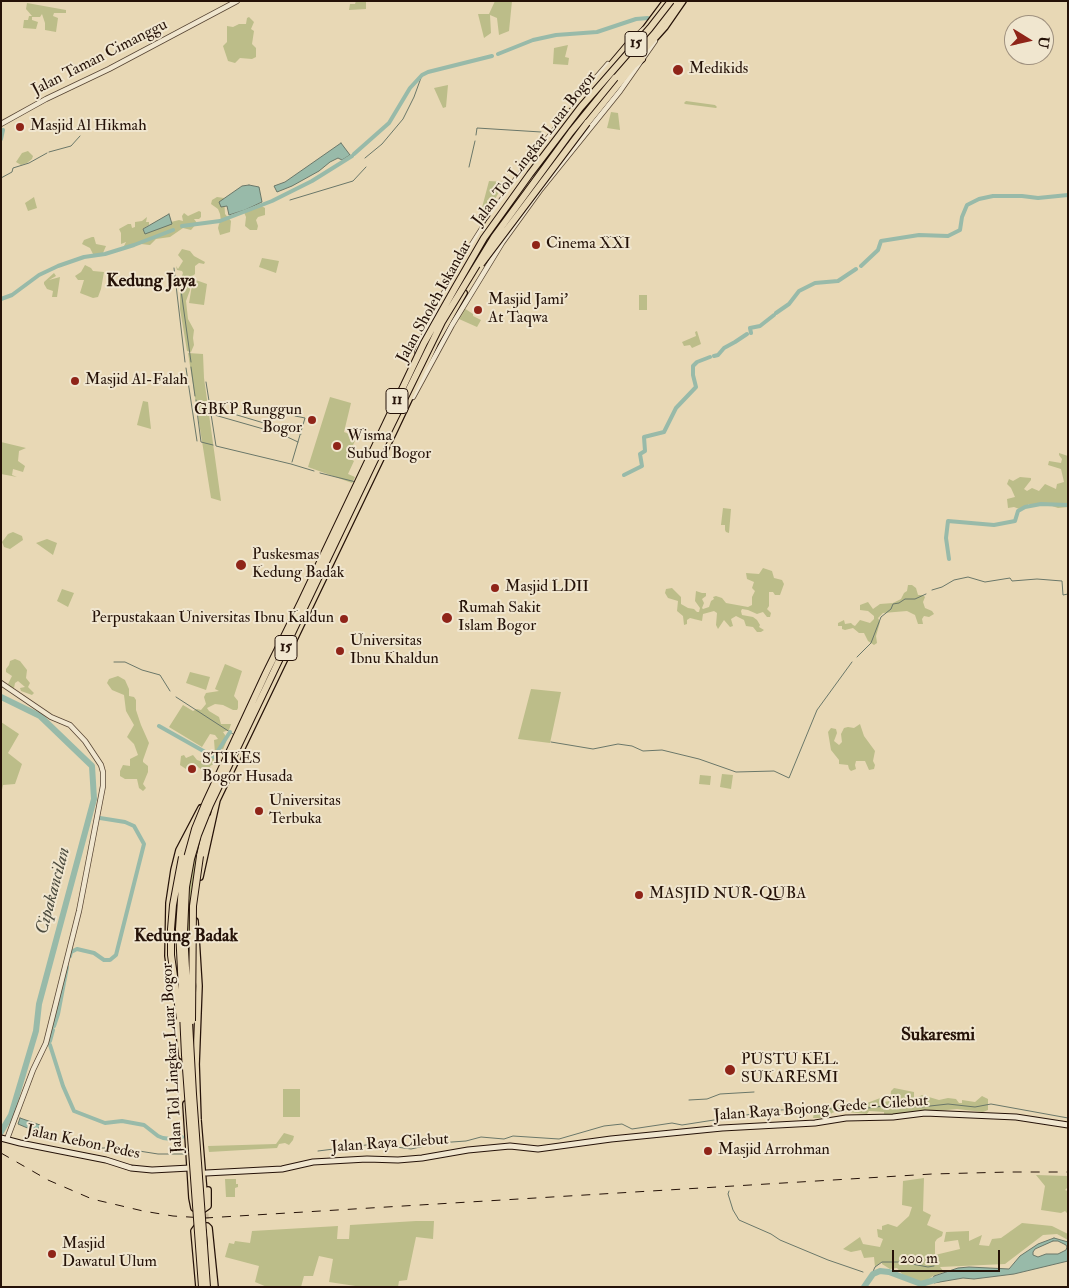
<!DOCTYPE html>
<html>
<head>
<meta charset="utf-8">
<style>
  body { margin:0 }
  #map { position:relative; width:1069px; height:1288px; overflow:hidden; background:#e8d8b5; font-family:"IM FELL Double Pica",serif }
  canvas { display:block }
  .frame { position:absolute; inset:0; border:2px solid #251208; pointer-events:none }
  .north { position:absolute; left:1004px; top:15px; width:50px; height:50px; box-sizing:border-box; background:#f0e6cf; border:1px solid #9f917f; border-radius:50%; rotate:99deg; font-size:14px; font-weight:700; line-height:20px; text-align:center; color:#251208 }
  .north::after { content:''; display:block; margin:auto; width:18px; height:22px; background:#8f2418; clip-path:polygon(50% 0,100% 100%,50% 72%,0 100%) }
  .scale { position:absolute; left:892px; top:1250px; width:108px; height:22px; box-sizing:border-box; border:2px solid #251208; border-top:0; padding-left:6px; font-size:15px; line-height:18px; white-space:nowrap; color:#251208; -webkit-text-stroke:4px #f0e6cf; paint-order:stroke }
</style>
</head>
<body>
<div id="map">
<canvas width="1069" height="1288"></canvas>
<div class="frame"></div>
<div class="north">U</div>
<div class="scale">200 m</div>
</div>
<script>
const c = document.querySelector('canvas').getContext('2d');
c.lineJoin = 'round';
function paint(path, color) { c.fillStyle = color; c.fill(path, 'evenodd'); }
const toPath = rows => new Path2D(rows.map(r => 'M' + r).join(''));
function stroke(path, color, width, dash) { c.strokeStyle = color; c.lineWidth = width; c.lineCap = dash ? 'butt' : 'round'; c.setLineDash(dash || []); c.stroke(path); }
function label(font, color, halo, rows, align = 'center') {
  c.font = font + ' "IM FELL Double Pica",serif'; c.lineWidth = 4; c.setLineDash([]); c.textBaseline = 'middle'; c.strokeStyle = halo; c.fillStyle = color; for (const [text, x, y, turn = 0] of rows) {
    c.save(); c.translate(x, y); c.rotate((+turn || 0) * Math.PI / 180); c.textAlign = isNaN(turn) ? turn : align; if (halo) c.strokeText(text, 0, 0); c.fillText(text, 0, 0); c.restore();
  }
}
paint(toPath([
  [356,1,366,1,366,9,349,10,350,4,355,4],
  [495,1,512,1,509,31,499,35,497,18,490,15,491,33,484,38,478,14,489,14],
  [27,3,66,10,66,13,54,13,53,16,58,18,56,32,45,30,45,23,42,14,40,17,32,17,32,20,38,22,36,29,23,28,24,20,28,20,29,16,32,16,26,9],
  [249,17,254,22,251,29,254,31,252,44,256,48,256,57,252,59,240,58,235,63,228,61,223,46,227,42,227,26,233,27,239,24,246,24,247,18],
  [568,45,565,57,569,58,568,65,553,64,554,48],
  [448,85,446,107,443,108,434,88],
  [686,101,715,105,717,107,716,108,685,104,684,103],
  [611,112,618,113,620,130,607,128],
  [28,151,33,156,32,159,27,163,21,165,16,162,22,153],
  [489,181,505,182,482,221,479,219],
  [34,197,37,208,28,211,25,203],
  [217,197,224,198,225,214,231,221,230,232,220,235,218,228,219,224,221,221,220,214,218,209,211,204,212,200],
  [258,204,265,208,265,215,258,217,256,220,258,226,257,230,250,230,245,226,246,217,243,210,248,206,254,208],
  [199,211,201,212,201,217,199,219,194,219,197,223,191,230,183,228,170,237,156,239,150,245,141,244,126,248,124,246,126,242,121,244,121,233,119,229,128,224,131,224,132,228,135,227,135,222,142,221,147,217,146,222,149,222,149,225,143,229,145,232,171,222,179,220,183,221,182,216,184,213,188,216],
  [92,237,94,237,96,244,106,246,103,253,97,255,93,254,90,248,82,244,84,240],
  [182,249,190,251,194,256,205,262,204,264,199,263,195,266,195,274,189,279,190,290,186,301,188,319,194,330,193,338,194,345,191,352,187,351,180,309,180,293,178,286,183,273,182,271,177,270,176,266,178,269,183,261,178,255],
  [262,258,279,261,276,273,259,267],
  [85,265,91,268,93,271,104,272,101,289,98,297,93,298,80,293,84,280,78,280,75,276,81,272],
  [54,273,56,276,49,280,60,277,57,297,52,297,53,291,47,289,44,284,44,282],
  [193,279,207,284,204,305,189,303],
  [639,295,647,295,647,310,639,310],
  [464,308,473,314,473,316,481,320,477,327,459,319],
  [697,331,701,344,692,348,690,345,684,346,682,342,696,336,695,332],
  [188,353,203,354,204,378,221,501,211,498],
  [330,397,351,403,344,432,357,437,347,457,354,461,348,474,355,477,352,483,308,467],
  [143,401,148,402,151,429,137,425],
  [1,442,26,448,19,451,18,461,25,466,23,472,13,469,12,475,17,477,1,474],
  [1059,453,1068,456,1068,507,1058,508,1043,503,1038,506,1029,504,1022,510,1014,507,1008,508,1007,499,1015,497,1011,488,1007,484,1009,479,1013,481,1020,477,1031,478,1031,480,1024,489,1027,491,1032,488,1039,491,1045,484,1056,489,1057,484,1064,482,1061,469,1048,465,1049,461,1061,463,1062,459,1059,455],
  [723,508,731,509,729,533,726,532,725,530,725,525,721,525],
  [13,532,22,536,23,540,10,549,4,547,2,542,8,534],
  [47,539,57,543,53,555,36,543],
  [763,568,772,571,774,578,782,580,784,584,780,595,775,595,773,592,769,592,769,606,767,609,771,613,770,617,767,617,763,612,757,614,748,610,742,609,741,611,742,615,753,617,757,620,760,625,759,627,764,630,761,632,757,632,753,627,746,626,744,620,736,616,731,619,733,626,730,627,724,620,718,629,716,625,717,613,714,611,703,614,702,621,690,618,687,620,687,624,684,625,683,616,677,611,678,601,668,598,665,593,666,589,672,588,681,597,681,604,688,608,694,609,697,612,699,612,700,608,695,601,696,591,702,593,706,593,706,596,702,599,704,603,702,608,703,609,709,607,711,601,714,599,713,597,716,596,722,598,726,603,748,607,752,605,752,597,755,591,752,588,754,582,747,579,746,573,759,574],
  [908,585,912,585,916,588,918,595,923,595,925,597,923,602,925,608,932,611,934,614,929,617,924,616,922,619,923,624,918,624,915,615,907,611,883,613,878,618,880,622,876,636,877,643,874,645,868,641,864,633,859,633,853,628,845,630,842,629,842,626,838,626,838,623,844,620,845,624,851,623,853,625,855,626,860,620,870,623,874,619,874,616,868,611,860,610,860,605,868,602,873,609,880,604,893,603,901,599,904,593,907,591],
  [62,589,74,593,68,607,57,601],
  [15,659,20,661,27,670,26,678,30,683,28,687,34,693,32,695,21,691,20,688,25,687,18,681,15,683,14,688,10,687,8,684,12,676,6,672,6,669,9,665,10,661],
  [225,664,242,671,234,696,238,701,238,708,237,710,233,710,223,705,215,704,207,708,209,711,219,717,221,724,231,724,229,730,223,732,227,738,226,742,222,752,216,759,216,763,210,766,211,770,209,772,203,771,193,763,189,764,193,769,186,769,180,765,181,756,184,755,186,758,193,755,197,760,203,762,208,753,215,753,214,740,218,739,215,735,210,734,202,747,169,727,183,705,193,711,197,709,201,710,206,704,204,697,206,693,219,691,215,689],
  [190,672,210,677,206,690,186,683],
  [118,676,125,680,129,689,129,696,134,697,136,700,136,710,141,725,149,743,143,760,143,762,148,766,148,772,143,784,146,788,143,791,139,788,137,779,125,779,120,776,120,771,123,765,130,766,130,759,138,755,134,744,127,737,134,725,126,711,124,695,112,690,107,683,109,679],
  [531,689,561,692,550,743,518,739],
  [1,722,19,734,8,753,22,764,15,784,3,785,1,795],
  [860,724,864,736,875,751,873,761,875,765,874,769,869,770,865,761,856,761,855,765,856,769,851,771,849,769,848,765,839,764,839,760,831,750,828,732,831,728,836,729,837,733,834,741,839,745,842,742,841,734,844,728,848,727,854,728],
  [722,774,733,775,731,789,720,787],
  [700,775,711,776,710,785,699,784],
  [192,840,201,844,191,894,190,919,192,992,179,929],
  [894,1088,914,1092,914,1097,916,1098,922,1095,939,1100,948,1098,956,1099,959,1103,962,1103,962,1100,975,1102,982,1096,988,1099,988,1110,983,1112,957,1109,896,1115,884,1115,884,1112,869,1111,867,1114,837,1111,832,1113,826,1118,813,1118,814,1113,811,1112,811,1108,814,1106,826,1106,849,1103,867,1103,883,1097,883,1102,890,1101,891,1091],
  [283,1089,300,1089,300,1117,283,1117],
  [284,1133,294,1136,293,1140,289,1145,285,1143,279,1144,277,1148,209,1152,208,1146,276,1144],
  [1036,1175,1068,1176,1068,1187,1065,1190,1068,1191,1068,1214,1065,1211,1061,1213,1041,1210,1045,1186],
  [924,1178,923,1211,931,1215,927,1225,943,1232,942,1236,937,1239,935,1242,935,1255,960,1249,958,1240,944,1242,946,1232,969,1231,969,1241,982,1235,979,1245,989,1246,992,1239,1001,1238,1022,1223,1052,1226,1068,1234,1068,1240,1057,1234,1043,1235,1005,1264,940,1267,944,1272,933,1276,921,1284,902,1274,897,1268,890,1269,882,1264,882,1262,875,1267,874,1257,864,1258,861,1250,851,1252,843,1249,860,1237,863,1244,880,1247,883,1239,878,1237,877,1229,882,1230,882,1226,888,1224,897,1227,909,1216,912,1207,902,1205,903,1181],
  [225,1179,236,1179,236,1184,238,1184,238,1187,235,1188,235,1197,226,1197],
  [416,1221,434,1221,433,1239,416,1237,407,1280,399,1281,398,1287,362,1287,329,1282,333,1259,319,1256,313,1276,304,1276,301,1287,267,1287,255,1282,259,1266,225,1257,229,1243,234,1244,235,1241,250,1243,252,1231,338,1226,337,1239,349,1239,350,1225]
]), '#bcbd89');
const water = toPath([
  [341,143,350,155,342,160,338,158,330,162,319,171,292,186,277,192,274,186,285,182,341,143],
  [249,185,259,187,262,202,245,210,229,215,227,206,221,207,219,202,242,186,249,185],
  [169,214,172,224,145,234,143,229,169,214],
  [20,1118,40,1125,37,1132,18,1124,20,1118],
  [1054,1238,1068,1242,1068,1261,1014,1274,974,1279,963,1278,934,1283,932,1280,934,1276,958,1268,969,1267,1009,1269,1020,1256,1038,1244,1054,1238],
  [1053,1241,1058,1241,1066,1245,1067,1247,1066,1250,1058,1254,1046,1254,1038,1257,1033,1255,1033,1252,1035,1249,1053,1241]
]);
paint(water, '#98baa9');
stroke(water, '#6a7769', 1);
stroke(toPath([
  [476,135,477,128,541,132],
  [49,152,71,146,80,136],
  [365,158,382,144,403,119,414,97,422,75],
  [469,167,475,141],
  [1,178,12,172,13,168,29,163,47,153],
  [290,200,353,181,366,167],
  [174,268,185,362],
  [180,283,191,362],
  [191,367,195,396],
  [186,368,197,441],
  [206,382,210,407,301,434],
  [196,400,197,406],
  [197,411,201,442,213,445],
  [298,442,281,434,211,414,216,446,291,464,314,471],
  [292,462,305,418,295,416],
  [320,473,356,482],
  [932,590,942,587,954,580,968,577,985,582,1010,578,1012,581,1037,579,1062,581,1063,595,1068,594],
  [857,657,871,643,881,617,891,609,893,604,899,603,905,599,915,599,926,594],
  [114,662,125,662,142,670,160,675,170,691],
  [176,697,233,734],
  [551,742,593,749,618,744,632,746,643,751,662,750,699,759,736,772,774,771,789,778,817,710,852,662],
  [689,1100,707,1099,720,1094,754,1092],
  [64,1140,97,1148,120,1148,158,1154,186,1154],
  [318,1151,374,1144,411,1149,438,1143,466,1141,481,1137,504,1139,513,1136,559,1139,604,1126,622,1124,632,1129,672,1123,682,1125,778,1110,868,1108,900,1104,921,1107,948,1104,975,1107,991,1104,1068,1118],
  [729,1191,728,1194,733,1210,739,1220,771,1234,780,1240,828,1260,863,1272],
  [871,1276,875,1267,882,1262,901,1262,928,1267,934,1266]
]), '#6a7769', 1);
stroke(toPath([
  [498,54,533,40,556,35,597,32,636,19,648,18,651,21],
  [1,139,3,130],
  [354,154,389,123,410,88,422,75,428,72,492,56],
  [182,226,220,221,272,201,312,181,352,156],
  [861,266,878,250,881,241,919,235,948,236,960,230,962,217,967,205,979,199,993,196,1022,196,1038,198,1068,195],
  [1,299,12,295,39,275,58,266,84,257,105,254,134,245,173,230],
  [776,313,789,304,799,291,815,283,838,281,856,269],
  [751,333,750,328,760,326,774,315],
  [714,356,718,355,724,348,735,342,747,334],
  [624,475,642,466,640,454,645,451,644,437,664,432,676,408,696,387,693,375,693,366,697,362,710,357],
  [949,559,946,538,948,521,994,525,1015,521,1018,511,1025,507,1041,504,1068,505],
  [159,726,214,757,230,732],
  [70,956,71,952,77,949,94,953,104,960,110,960,116,955,144,844,134,826,125,822,100,818],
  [54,1026,58,1014,67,967],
  [50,1041,53,1030],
  [50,1045,63,1086,74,1111,105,1123,122,1121,144,1125,158,1136,163,1138,171,1139,182,1137]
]), '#98baa9', 4);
stroke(toPath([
  [1,697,40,716,92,766,94,799,39,1004,36,1031,11,1115,1,1132],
  [864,1287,873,1274,880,1271,889,1272,921,1284,938,1279]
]), '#98baa9', 6);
stroke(toPath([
  [205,1205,207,1230]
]), '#cbba9b', 5.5, [5.5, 3]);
const tertiary = toPath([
  [631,41,644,29],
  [582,94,608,64],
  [1,124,46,99,109,69,237,1],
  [492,214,513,183,559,124],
  [417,352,421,341,453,274,483,227],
  [413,397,452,325,502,243,541,189,620,91,655,41],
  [1,683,51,717,70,725,85,741,101,765,103,772,103,786,79,911,46,1043,33,1070,7,1139]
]);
const secondary = toPath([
  [1,1138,20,1143,106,1160,131,1168,152,1170,190,1168],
  [206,1173,282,1169,313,1162,367,1159,398,1160,422,1158,468,1150,510,1146,538,1149,611,1139,722,1128,815,1123,846,1118,893,1117,925,1113,1016,1117,1068,1125]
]);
const trunk = toPath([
  [643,32,666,1],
  [630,66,665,27,683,1],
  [561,151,624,73],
  [203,837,210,818],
  [200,877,217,800,395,429,435,344,464,293],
  [195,921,199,986,196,1066],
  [176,931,176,920,178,906],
  [170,970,168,956,169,903,174,870,179,850,201,808],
  [177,1016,182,1056],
  [196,1062,198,1120,205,1205],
  [186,1104,192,1198,194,1208,197,1210,201,1211,208,1206,208,1190],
  [208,1248,211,1287],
  [199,1287,194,1231,197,1227,200,1226,207,1226,209,1228,215,1287]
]);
const motorway = toPath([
  [615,78,658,28,677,1],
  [587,123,633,66,642,59],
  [442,307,448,292,489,223,568,116,632,40],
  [200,856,205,833],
  [182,857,194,826]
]);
stroke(tertiary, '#564433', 6);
stroke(secondary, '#251208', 7);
stroke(trunk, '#251208', 8);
stroke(motorway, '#251208', 8);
stroke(tertiary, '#f0e6cf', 4.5);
stroke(secondary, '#f0e6cf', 5);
stroke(trunk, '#e8d8b5', 5.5);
stroke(motorway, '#e8d8b5', 6);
stroke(toPath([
  [1,1153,48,1180,92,1199,143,1211,173,1216,205,1218,932,1174,1010,1172,1068,1172]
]), '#251208', 1, [9, 9]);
const motorwayBridge = toPath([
  [481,264,587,123],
  [180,1019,171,955,171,929,173,905,182,857],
  [192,1021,193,906,200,856],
  [202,1287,185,1055,179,929,182,885,187,858,195,829,206,802,266,673,301,602,424,343,455,288,484,238,530,174,581,107,650,28,671,1],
  [207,1287,193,1094,184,932,186,887,191,859,198,835,210,805,389,430,442,322,494,237,571,132,615,78]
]);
stroke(motorwayBridge, '#251208', 8, []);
stroke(motorwayBridge, '#e8d8b5', 6);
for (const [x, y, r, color] of [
  [678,70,6,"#8f2418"],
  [20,127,5,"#8f2418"],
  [536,245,5,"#8f2418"],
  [478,310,5,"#8f2418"],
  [75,381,5,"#8f2418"],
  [312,420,5,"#8f2418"],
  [337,446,5,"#8f2418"],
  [241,565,6,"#8f2418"],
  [495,588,5,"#8f2418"],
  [447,618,6,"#8f2418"],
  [344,619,5,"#8f2418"],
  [340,651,5,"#8f2418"],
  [192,769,5,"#8f2418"],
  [259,811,5,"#8f2418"],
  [639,895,5,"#8f2418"],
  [730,1070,6,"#8f2418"],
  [708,1151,5,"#8f2418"],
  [52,1254,5,"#8f2418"]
]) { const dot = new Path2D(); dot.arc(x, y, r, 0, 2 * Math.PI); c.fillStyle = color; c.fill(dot); stroke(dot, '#f0e6cf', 2); }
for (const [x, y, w] of [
  [636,44,22],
  [397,401,22],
  [286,648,22]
]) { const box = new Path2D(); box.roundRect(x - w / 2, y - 12.5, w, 25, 4); c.fillStyle = '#f0e6cf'; c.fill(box); stroke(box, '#251208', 1); }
label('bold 15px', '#251208', null, [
  ["15",636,44],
  ["11",397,401],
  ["15",286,648]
]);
label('16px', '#251208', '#f0e6cf', [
  ["Jalan Taman Cimanggu",100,58,-27],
  ["Jalan Tol Lingkar Luar Bogor",535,149,-52],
  ["Jalan Sholeh Iskandar",435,302,-61],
  ["Jalan Tol Lingkar Luar Bogor",173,1058,-93],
  ["Jalan Raya Bojong Gede - Cilebut",821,1109,-4],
  ["Jalan Kebon Pedes",83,1143,12],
  ["Jalan Raya Cilebut",390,1144,-4]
]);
label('16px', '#251208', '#f0e6cf', [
  ["Medikids",689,70],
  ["Masjid Al Hikmah",30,127],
  ["Cinema XXI",546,245],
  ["Masjid Jami'",488,301],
  ["At Taqwa",488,319],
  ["Masjid Al-Falah",85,381],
  ["GBKP Runggun",302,411,"right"],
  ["Bogor",302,429,"right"],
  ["Wisma",347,437],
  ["Subud Bogor",347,455],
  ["Puskesmas",252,556],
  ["Kedung Badak",252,574],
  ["Masjid LDII",505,588],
  ["Rumah Sakit",458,609],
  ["Islam Bogor",458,627],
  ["Perpustakaan Universitas Ibnu Kaldun",334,619,"right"],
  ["Universitas",350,642],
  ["Ibnu Khaldun",350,660],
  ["STIKES",202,760],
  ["Bogor Husada",202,778],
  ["Universitas",269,802],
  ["Terbuka",269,820],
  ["MASJID NUR-QUBA",649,895],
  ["PUSTU KEL.",741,1061],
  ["SUKARESMI",741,1079],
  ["Masjid Arrohman",718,1151],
  ["Masjid",62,1245],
  ["Dawatul Ulum",62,1263]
], 'left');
label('bold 18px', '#251208', '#f0e6cf', [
  ["Kedung Jaya",151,282],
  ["Kedung Badak",186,937],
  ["Sukaresmi",938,1036]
]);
label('italic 18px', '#4d4d40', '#f0e6cf', [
  ["Cipakancilan",54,891,-75]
]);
</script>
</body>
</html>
